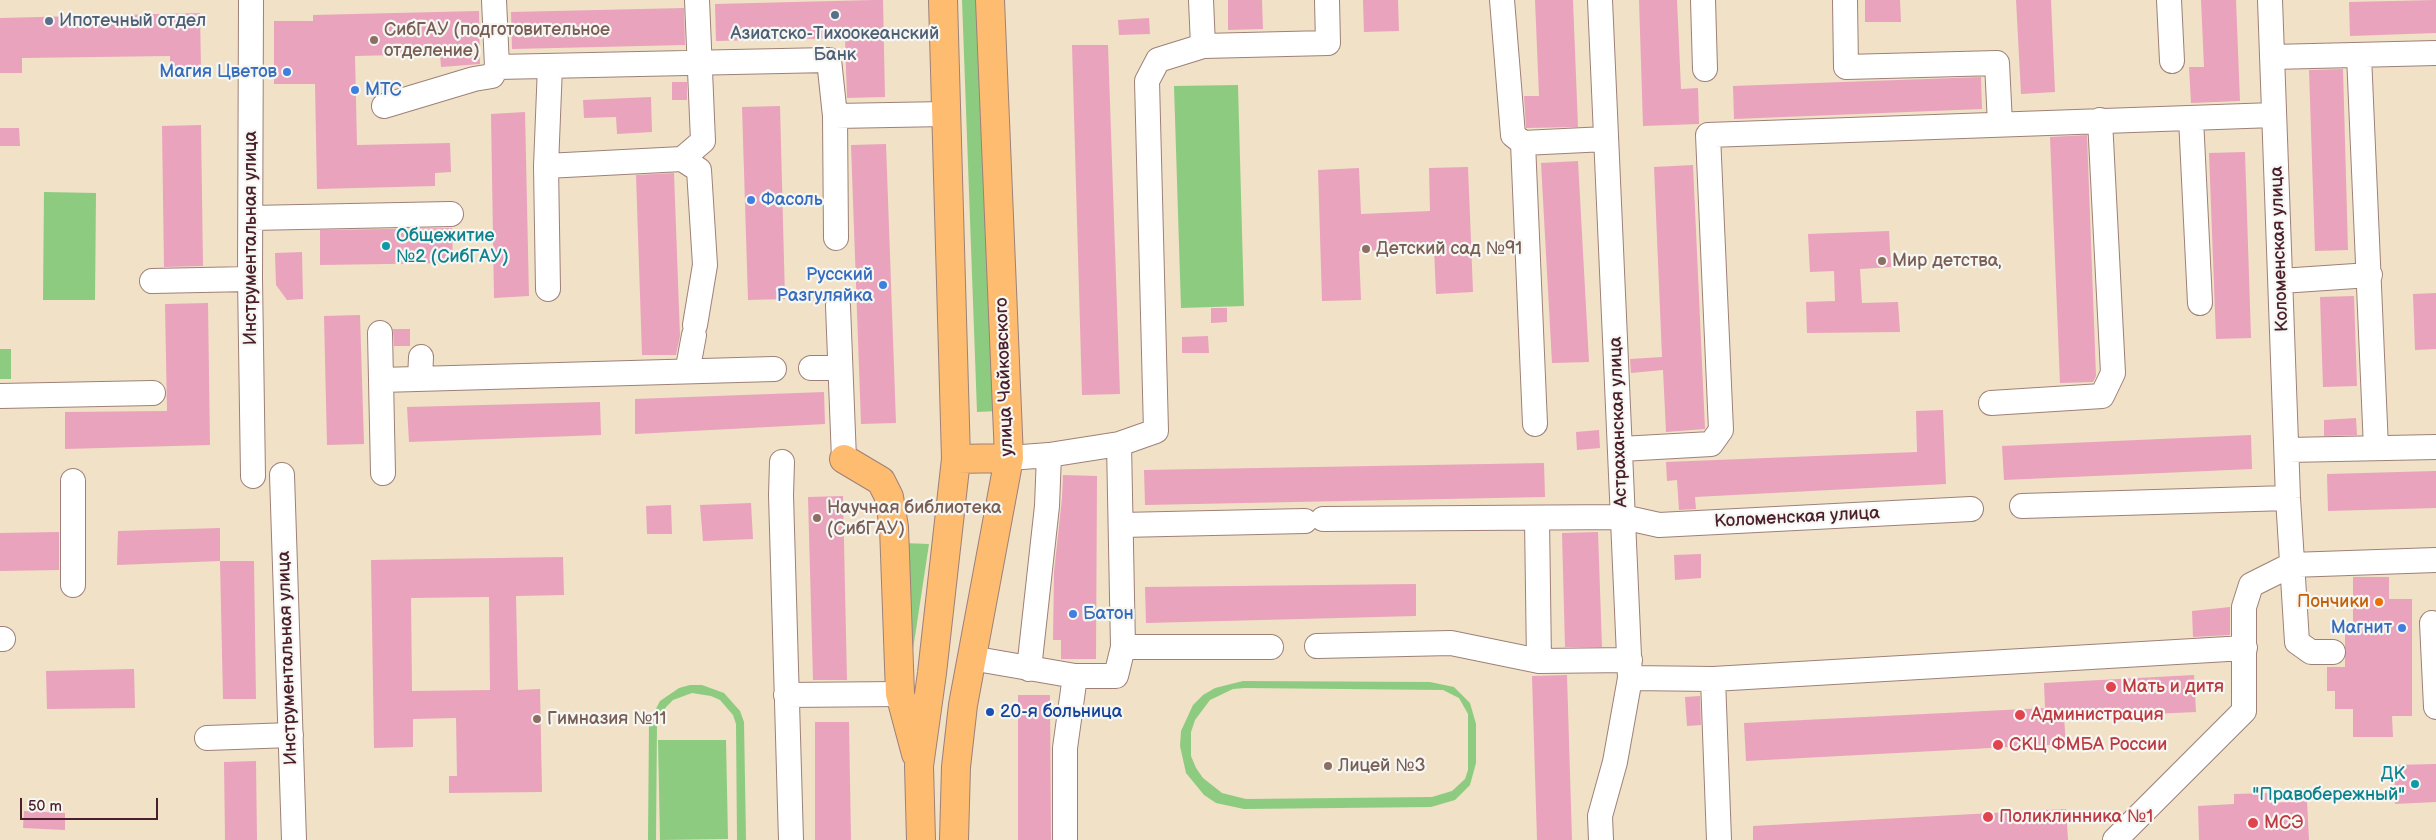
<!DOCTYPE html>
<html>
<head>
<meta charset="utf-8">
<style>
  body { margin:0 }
  #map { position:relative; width:2436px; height:840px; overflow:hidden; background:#f1e1c6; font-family:"Balsamiq Sans",sans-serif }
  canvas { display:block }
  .scale { position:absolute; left:20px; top:798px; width:138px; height:22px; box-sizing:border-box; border:2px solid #4a1f2b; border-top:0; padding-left:6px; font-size:15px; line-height:18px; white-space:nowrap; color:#4a1f2b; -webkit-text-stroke:4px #f6f6f2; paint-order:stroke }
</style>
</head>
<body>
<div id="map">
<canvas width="2436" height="840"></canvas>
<div class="scale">50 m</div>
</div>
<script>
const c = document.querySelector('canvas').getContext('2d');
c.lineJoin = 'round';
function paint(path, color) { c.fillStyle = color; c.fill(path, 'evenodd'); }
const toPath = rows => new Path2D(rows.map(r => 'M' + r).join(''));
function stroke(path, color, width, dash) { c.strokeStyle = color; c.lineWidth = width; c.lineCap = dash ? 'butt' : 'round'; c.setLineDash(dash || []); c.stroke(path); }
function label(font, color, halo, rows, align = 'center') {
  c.font = font + ' "Balsamiq Sans",sans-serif'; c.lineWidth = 4.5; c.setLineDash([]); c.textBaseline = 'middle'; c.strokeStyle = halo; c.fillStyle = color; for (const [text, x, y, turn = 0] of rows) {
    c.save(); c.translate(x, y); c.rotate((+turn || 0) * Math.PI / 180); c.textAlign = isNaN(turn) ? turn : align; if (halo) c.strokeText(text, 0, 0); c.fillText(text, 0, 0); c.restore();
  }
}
paint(toPath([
  [962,0,976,0,997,411,977,412],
  [1238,85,1244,306,1181,308,1174,86],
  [44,192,96,193,95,300,43,300],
  [0,349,11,349,11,379,0,379],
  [904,543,929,544,912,656],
  [1243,681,1430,682,1454,687,1470,703,1476,724,1476,763,1470,785,1455,800,1431,807,1244,809,1216,803,1204,795,1186,773,1180,746,1181,731,1193,705,1203,695,1215,688],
  [1245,688,1443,690,1459,698,1468,714,1468,770,1465,779,1452,791,1432,797,1246,799,1222,793,1203,778,1196,768,1191,756,1191,732,1195,720,1210,700,1233,689],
  [690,685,702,685,724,693,740,711,744,722,746,840,737,840,736,724,733,715,720,700,711,696,692,693,673,700,666,707,657,724,656,840,648,840,649,722,660,701,679,688],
  [658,740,726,740,728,839,660,840]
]), '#8dcb81');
paint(toPath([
  [874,0,883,0,885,97,847,98,845,38,716,41,715,4],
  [1228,0,1262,0,1263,29,1228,30],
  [1363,0,1398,0,1399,31,1364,32],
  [1535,0,1573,0,1578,127,1526,128,1524,96,1539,96],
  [1639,0,1677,0,1681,89,1698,88,1699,124,1643,126],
  [1865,0,1900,0,1901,22,1865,22],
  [2016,0,2051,0,2055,92,2021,94],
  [2201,0,2236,0,2240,101,2191,103,2189,67,2204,67],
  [2436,0,2436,33,2350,36,2349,2],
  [684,8,685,45,512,49,511,12],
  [479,11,480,64,441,67,440,54,355,56,357,145,450,143,451,172,435,173,435,186,317,189,315,84,274,84,274,21,313,21,313,15],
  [200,13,201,69,170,72,170,56,22,58,22,73,0,73,0,18],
  [1149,18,1150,34,1119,35,1118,20],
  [1072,45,1108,45,1120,394,1082,395],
  [2343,69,2348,250,2315,251,2309,70],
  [1981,77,1982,109,1734,119,1733,86],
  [672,82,687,82,687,100,672,100],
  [651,97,652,132,617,134,616,117,584,118,583,100],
  [780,106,785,299,748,300,742,107],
  [525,112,529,296,494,298,491,114],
  [201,125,203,266,164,267,162,126],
  [0,128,19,128,20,146,0,146],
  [2087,135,2096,376,2093,382,2060,383,2050,137],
  [886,144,896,423,861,424,851,145],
  [2245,152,2251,338,2216,339,2209,153],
  [1578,161,1589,362,1552,363,1541,163],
  [1693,165,1705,429,1666,432,1663,370,1631,373,1630,359,1662,357,1654,167],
  [1468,167,1473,292,1436,294,1434,248,1359,251,1361,300,1322,301,1318,170,1359,168,1361,214,1430,211,1429,168],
  [674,173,680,336,676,355,642,355,636,175],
  [452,228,453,263,320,265,320,230],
  [1889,231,1891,267,1860,269,1862,303,1898,302,1900,332,1807,333,1806,302,1835,301,1834,271,1810,272,1808,234],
  [302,252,303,299,287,300,276,285,275,253],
  [2436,293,2436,349,2415,350,2413,294],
  [2354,296,2357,386,2323,387,2320,297],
  [208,303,210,445,65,449,65,412,167,411,165,304],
  [1211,308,1227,308,1227,322,1211,323],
  [360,315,364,444,327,445,324,316],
  [393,329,410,329,410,346,394,346],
  [1208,336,1209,353,1182,353,1182,337],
  [824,392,825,424,635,434,635,399],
  [600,402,601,435,409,442,407,407],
  [1943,410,1946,484,1695,497,1696,509,1679,510,1677,480,1667,481,1666,462,1917,452,1916,411],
  [2356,418,2357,435,2324,436,2324,420],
  [1599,430,1600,448,1577,450,1576,432],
  [2251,435,2252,469,2004,480,2002,446],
  [1544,463,1545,497,1145,505,1144,470],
  [2436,471,2436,508,2328,511,2327,474],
  [1063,475,1097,476,1096,659,1061,659,1061,640,1053,640,1054,572,1062,498],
  [843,496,847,680,813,680,808,497],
  [751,503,753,539,703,541,700,505],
  [671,505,672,534,647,534,646,506],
  [220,528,220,561,117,565,118,531],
  [59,532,59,570,0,571,0,533],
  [1598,532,1602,647,1565,647,1562,533],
  [1701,554,1701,578,1675,580,1674,555],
  [563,557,564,595,516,596,518,690,540,689,542,792,449,793,449,776,457,776,456,718,413,719,413,747,374,748,371,560],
  [489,597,490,690,412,691,411,598],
  [220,561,254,561,256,699,223,699],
  [2353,577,2389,577,2389,599,2412,599,2412,716,2392,716,2393,737,2353,737,2353,709,2335,709,2335,691,2327,691,2327,667,2345,667,2345,633,2353,633],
  [1416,584,1416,616,1146,623,1145,587],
  [2230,607,2230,635,2193,637,2192,611],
  [134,669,135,708,47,709,46,671],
  [1567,675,1572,840,1537,840,1532,676],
  [2194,675,2196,712,2064,718,2066,744,1746,761,1744,723,2045,708,2044,683],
  [1018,695,1050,695,1051,840,1018,840],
  [1700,696,1701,725,1687,726,1685,697],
  [815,722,849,722,851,840,815,840],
  [256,761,257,840,225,840,224,762],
  [2436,764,2436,802,2395,804,2394,765],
  [2269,793,2269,803,2307,801,2309,840,2199,840,2198,806,2234,804,2234,794],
  [2066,809,2068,840,1753,840,1753,826],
  [24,811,65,813,65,830,23,828]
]), '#e9a3bd');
const minor = toPath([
  [251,0,250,279,253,476],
  [1201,0,1203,46],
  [1502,0,1513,135,1523,143],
  [1600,0,1630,678,1615,762,1600,816,1601,840],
  [1703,0,1705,69],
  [1845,0,1846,67,1997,63,2000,124],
  [2169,0,2172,61],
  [2270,0,2288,498,2297,642,2311,652,2333,652],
  [2359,55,2376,448],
  [2272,57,2436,53],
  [497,67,829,60,835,116,836,238],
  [384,106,474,79,492,76,497,67,494,0],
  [835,116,946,114],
  [2191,118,2200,303],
  [682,159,703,141,697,0],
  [546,166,682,159,699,170,705,265,695,325],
  [251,218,451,214],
  [152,281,250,279],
  [2281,281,2370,275],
  [548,289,546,166,550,66],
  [838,306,844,459],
  [380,333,383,473],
  [811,368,840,368],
  [692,370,689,362,694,335],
  [420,379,421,357],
  [381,380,774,369],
  [0,396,153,393],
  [1991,403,2102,396,2113,373,2100,120],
  [1535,424,1523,143,1606,139],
  [1621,449,1711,444,1721,430,1708,135,2274,115],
  [2288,450,2436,447],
  [1009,458,1049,455,1119,444,1156,431,1147,81,1158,60,1203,46,1328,43,1327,0],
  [782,462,781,495,791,840],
  [282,475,294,840],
  [73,481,73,585],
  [2022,506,2288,498],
  [1323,519,1623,517,1659,525,1971,509],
  [1537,519,1539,661],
  [1121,525,1305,521],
  [2432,623,2436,707],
  [0,639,3,639],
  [1317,646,1451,643,1539,661,1630,660],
  [1123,647,1271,647],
  [971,658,1075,676,1116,676,1123,647,1119,444],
  [1029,669,1047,506,1049,455],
  [1630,678,1713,679],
  [786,695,900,694],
  [207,738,291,735],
  [1065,840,1065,748,1075,676],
  [1719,840,1713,679,2245,648],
  [2115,840,2244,711,2244,607,2251,585,2291,565,2436,560]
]);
const major = toPath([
  [844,459,881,481,889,497,894,527,900,694,916,754],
  [956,459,1009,458],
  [921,840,919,766,932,673,956,459,943,0],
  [954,840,956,767,963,705,1009,458,990,0]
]);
stroke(minor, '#9e8078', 26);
stroke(major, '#9e8078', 30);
stroke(minor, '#fff', 24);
stroke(major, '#febc70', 28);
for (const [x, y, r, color] of [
  [835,15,5,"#5c6f8a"],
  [49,21,5,"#5c6f8a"],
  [374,40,5,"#8d6e63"],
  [287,72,5,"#3f7fe0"],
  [355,90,5,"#3f7fe0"],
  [751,200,5,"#3f7fe0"],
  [386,246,5,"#0f9aa8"],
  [1366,249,5,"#8d6e63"],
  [1882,261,5,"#8d6e63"],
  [883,285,5,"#3f7fe0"],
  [817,518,5,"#8d6e63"],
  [2379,602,5,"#e8710a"],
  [1073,614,5,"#3f7fe0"],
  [2402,628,5,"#3f7fe0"],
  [2111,687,6,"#e0444e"],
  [990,712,5,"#1a4fb4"],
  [2020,715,6,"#e0444e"],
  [537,719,5,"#8d6e63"],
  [1998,745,6,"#e0444e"],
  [1328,766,5,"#8d6e63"],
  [2415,784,5,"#0f9aa8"],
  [1988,817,6,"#e0444e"],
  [2253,823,6,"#e0444e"]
]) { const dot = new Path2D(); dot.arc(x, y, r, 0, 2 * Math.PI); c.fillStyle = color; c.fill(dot); stroke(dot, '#f6f6f2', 2); }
label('18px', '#4e5e75', '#f6f6f2', [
  ["Ипотечный отдел",59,21],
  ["Азиатско-Тихоокеанский",835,34,"center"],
  ["Банк",835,55,"center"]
], 'left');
label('18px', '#785e54', '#f6f6f2', [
  ["СибГАУ (подготовительное",384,30],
  ["отделение)",384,51],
  ["Детский сад №91",1376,249],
  ["Мир детства,",1892,261],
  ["Научная библиотека",827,508],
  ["(СибГАУ)",827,529],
  ["Гимназия №11",547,719],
  ["Лицей №3",1338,766]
], 'left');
label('18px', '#366cbe', '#f6f6f2', [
  ["Магия Цветов",277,72],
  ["МТС",365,90,"left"],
  ["Фасоль",761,200,"left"],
  ["Русский",873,275],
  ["Разгуляйка",873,296],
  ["Батон",1083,614,"left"],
  ["Магнит",2392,628]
], 'right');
label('18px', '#0d838f', '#f6f6f2', [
  ["Общежитие",396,236],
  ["№2 (СибГАУ)",396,257],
  ["ДК",2405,774,"right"],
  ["\"Правобережный\"",2405,795,"right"]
], 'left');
label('18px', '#4a1f2b', '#f6f6f2', [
  ["Инструментальная улица",251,238,-90],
  ["Коломенская улица",2280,249,-92],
  ["улица Чайковского",1005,377,-92],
  ["Астраханская улица",1619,422,-92],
  ["Коломенская улица",1797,518,-3],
  ["Инструментальная улица",288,658,-92]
]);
label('18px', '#c56008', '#f6f6f2', [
  ["Пончики",2369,602]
], 'right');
label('18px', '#be3a42', '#f6f6f2', [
  ["Мать и дитя",2122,687],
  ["Администрация",2031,715],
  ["СКЦ ФМБА России",2009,745],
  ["Поликлинника №1",1999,817],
  ["МСЭ",2264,823]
], 'left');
label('18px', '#164399', '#f6f6f2', [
  ["20-я больница",1000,712]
], 'left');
</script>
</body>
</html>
